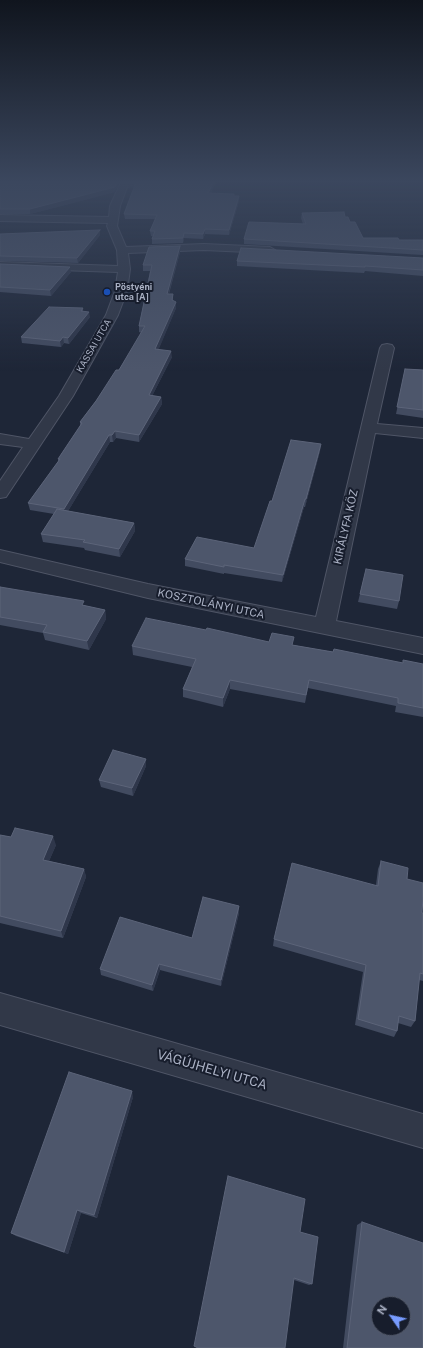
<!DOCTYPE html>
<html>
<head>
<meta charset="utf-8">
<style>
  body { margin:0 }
  #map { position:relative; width:423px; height:1348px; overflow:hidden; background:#1e2637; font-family:"Public Sans",sans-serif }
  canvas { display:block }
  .north { position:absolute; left:371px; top:1296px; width:40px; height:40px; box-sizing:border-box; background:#171d2c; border:1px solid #525969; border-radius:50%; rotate:304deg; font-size:11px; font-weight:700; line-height:16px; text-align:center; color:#abb2c5 }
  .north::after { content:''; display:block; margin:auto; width:14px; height:18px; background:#779bfe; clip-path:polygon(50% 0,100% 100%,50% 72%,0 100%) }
</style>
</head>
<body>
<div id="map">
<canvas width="423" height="1348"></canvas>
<div class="north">N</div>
</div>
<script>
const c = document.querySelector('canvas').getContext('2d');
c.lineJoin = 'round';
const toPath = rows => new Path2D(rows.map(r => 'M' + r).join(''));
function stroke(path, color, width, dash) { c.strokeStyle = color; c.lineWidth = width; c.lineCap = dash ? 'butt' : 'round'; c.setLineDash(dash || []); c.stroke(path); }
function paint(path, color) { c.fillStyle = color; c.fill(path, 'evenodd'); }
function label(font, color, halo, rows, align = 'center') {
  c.font = font + ' "Public Sans",sans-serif'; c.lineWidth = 4; c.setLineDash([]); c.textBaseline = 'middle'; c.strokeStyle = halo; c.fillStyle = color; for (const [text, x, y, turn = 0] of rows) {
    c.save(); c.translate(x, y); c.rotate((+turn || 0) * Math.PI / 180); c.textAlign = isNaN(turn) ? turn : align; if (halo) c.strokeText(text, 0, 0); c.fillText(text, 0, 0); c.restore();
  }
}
const minor = toPath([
  [121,182,129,182,120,206,117,226,126,247,204,244,270,247,275,250,270,253,204,250,128,253,130,269,127,291,118,315,73,396,6,497,0,498,0,481,23,447,0,444,0,434,29,439,59,396,106,315,115,291,118,272,0,268,0,262,118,266,117,250,107,226,108,223,0,221,0,215,109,217,110,206,121,182],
  [387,344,392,345,394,348,377,424,423,428,423,438,375,433,336,621,423,638,423,654,148,598,0,562,0,550,148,584,316,617,380,348,382,345,387,344],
  [0,993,423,1114,423,1148,0,1025,0,993]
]);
stroke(minor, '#4f5566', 2);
paint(minor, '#313848');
paint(toPath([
  [0,182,115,192,30,214,0,214],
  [128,182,216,182,211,193,234,196,239,201,229,235,205,234,203,239,184,238,183,243,152,244,152,239,153,236,151,236,150,231,155,219,125,219,124,214,134,187,128,188],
  [302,213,345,217,350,222,363,238,399,240,423,240,423,255,244,244,244,239,303,224,301,218],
  [0,235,100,235,78,263,0,261],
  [180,252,169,294,173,294,173,300,176,308,158,350,172,357,152,396,161,397,162,404,139,442,116,438,113,442,110,442,68,511,134,523,135,531,120,557,85,550,84,548,43,542,41,534,54,514,30,510,28,503,58,462,58,459,80,426,80,422,119,370,142,333,139,332,139,326,150,271,143,271,143,265],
  [423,258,423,276,365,271,364,273,237,266,237,261],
  [0,264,71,272,51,296,0,292],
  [83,308,83,311,90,317,69,344,64,343,61,347,22,343,21,337],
  [405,369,423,370,423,418,396,414],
  [321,444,320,451,305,507,304,507,282,582,224,573,224,574,185,566,185,559,254,548],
  [366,569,399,601,397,609,358,602],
  [0,587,105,610,106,619,89,650,45,640,43,633,0,625],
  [269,642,293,645,333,652,403,663,403,660,423,664,423,717,395,712,396,706,308,688,305,703,230,689,223,707,183,697,183,689,192,667,133,655,132,646],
  [146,759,146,766,133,796,101,787,99,780],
  [0,835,11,837,56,845,49,861,84,869,86,877,63,938,0,923],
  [381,861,407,879,422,913,423,913,423,981,419,980,415,1021,411,1027,398,1023,397,1031,394,1037,355,1025,363,972,273,946,274,939,376,885,378,869],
  [239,906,239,913,221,986,160,970,153,991,101,975,100,969,192,938],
  [133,1097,97,1218,81,1213,68,1254,16,1236,11,1233],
  [362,1222,423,1348,343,1348,357,1225],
  [300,1232,312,1284,309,1285,294,1280]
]), '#424b60');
paint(toPath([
  [117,182,120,182,115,192,30,214,30,209],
  [134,182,136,182,136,186,128,188,128,184],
  [214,182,216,182,209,198,208,193],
  [239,196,239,201,229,235,229,230],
  [205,229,205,234,203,239,203,234],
  [100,230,100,235,78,263,77,258],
  [184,233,184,238,183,243,183,238],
  [180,246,180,252,167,300,167,294],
  [70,267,71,272,51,296,50,290],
  [176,302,176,308,156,356,155,349],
  [89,312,90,317,69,344,68,338],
  [63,337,64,343,61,347,60,341],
  [171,351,172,357,149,402,149,395],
  [161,397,162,404,139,442,139,435],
  [115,431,116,438,113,442,112,435],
  [109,435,110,442,65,516,64,509],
  [321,444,320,451,305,507,306,499],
  [305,499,304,507,282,582,283,575],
  [134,523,135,531,120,557,119,549],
  [105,610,106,619,89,650,87,641],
  [230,680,230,689,223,707,223,698],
  [146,759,146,766,133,796,132,788],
  [53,836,56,845,46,868,43,860],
  [84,869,86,877,63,938,61,931],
  [239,906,239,913,221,986,221,980],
  [159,964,160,970,153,991,152,985],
  [132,1091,133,1097,97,1218,94,1215],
  [77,1210,81,1213,68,1254,64,1252]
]), '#2f374b');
const building = toPath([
  [0,182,117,182,115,187,30,209,0,209,0,182],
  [136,182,214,182,208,193,234,194,234,196,239,196,229,230,205,229,203,234,184,233,183,238,152,239,155,231,150,231,157,215,124,214,136,182],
  [344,212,345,217,348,217,350,222,355,222,363,238,398,238,399,240,423,240,423,250,244,239,249,222,306,224,302,213,344,212],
  [100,230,77,258,0,256,0,234,100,230],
  [180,246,167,294,173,294,172,300,176,302,155,349,171,351,149,395,161,397,139,435,115,431,112,435,109,435,64,509,28,503,60,459,58,459,82,423,80,422,96,401,116,370,119,370,145,326,139,326,152,265,143,265,149,247,180,246],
  [241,248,423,258,423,270,365,266,365,267,237,261,241,248],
  [0,264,70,267,50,290,0,287,0,264],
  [49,307,83,308,81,311,89,312,68,338,63,337,60,341,21,337,49,307],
  [405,369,423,370,423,410,397,407,405,369],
  [291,440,321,444,306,499,305,499,283,575,224,565,224,567,185,559,197,537,254,548,270,501,272,501,291,440],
  [57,509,134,523,119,549,83,542,85,540,41,534,57,509],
  [366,569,403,575,399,601,360,594,366,569],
  [0,587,84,601,82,605,105,610,87,641,43,632,47,625,0,617,0,587],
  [146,618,206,630,207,628,269,642,272,633,294,637,292,645,333,652,334,649,403,663,403,660,423,664,423,708,398,703,398,698,309,680,306,695,230,680,223,698,183,689,196,659,132,646,146,618],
  [113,750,146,759,132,788,99,780,113,750],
  [15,828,53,836,43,860,84,869,61,931,0,916,0,835,11,837,15,828],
  [381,861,408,868,407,879,423,883,423,897,422,913,423,913,423,974,420,973,415,1021,399,1016,397,1031,358,1019,366,965,274,939,292,863,378,886,381,861],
  [203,897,239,906,221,980,159,964,152,985,100,969,120,917,192,938,203,897],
  [69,1072,132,1091,94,1215,77,1210,64,1252,11,1233,69,1072],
  [228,1176,305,1199,300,1232,318,1237,312,1284,294,1278,285,1348,198,1348,194,1346,228,1176],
  [362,1222,423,1243,423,1348,347,1348,362,1222],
  [379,1304,403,1304,403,1328,379,1328,379,1304]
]);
paint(building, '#4d566b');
stroke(building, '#5c6479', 1);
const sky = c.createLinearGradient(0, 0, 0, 371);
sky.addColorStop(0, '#10151e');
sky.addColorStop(0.49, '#3b475e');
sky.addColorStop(1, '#3b475e00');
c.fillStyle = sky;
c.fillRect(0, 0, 423, 371);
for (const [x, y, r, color] of [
  [107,292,4,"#1a4fb4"]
]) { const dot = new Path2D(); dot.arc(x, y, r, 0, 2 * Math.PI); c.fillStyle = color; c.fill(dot); stroke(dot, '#171d2c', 1.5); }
label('bold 9px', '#abb2c5', '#171d2c', [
  ["Pöstyéni",115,287],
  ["utca [A]",115,297]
], 'left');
label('9px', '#abb2c5', '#171d2c', [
  ["KASSAI UTCA",94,346,-60]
]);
label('11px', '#abb2c5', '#171d2c', [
  ["KIRÁLYFA KÖZ",346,527,-77],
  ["KOSZTOLÁNYI UTCA",211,604,12]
]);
label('13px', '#abb2c5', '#171d2c', [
  ["VÁGÚJHELYI UTCA",212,1070,16]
]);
</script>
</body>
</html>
